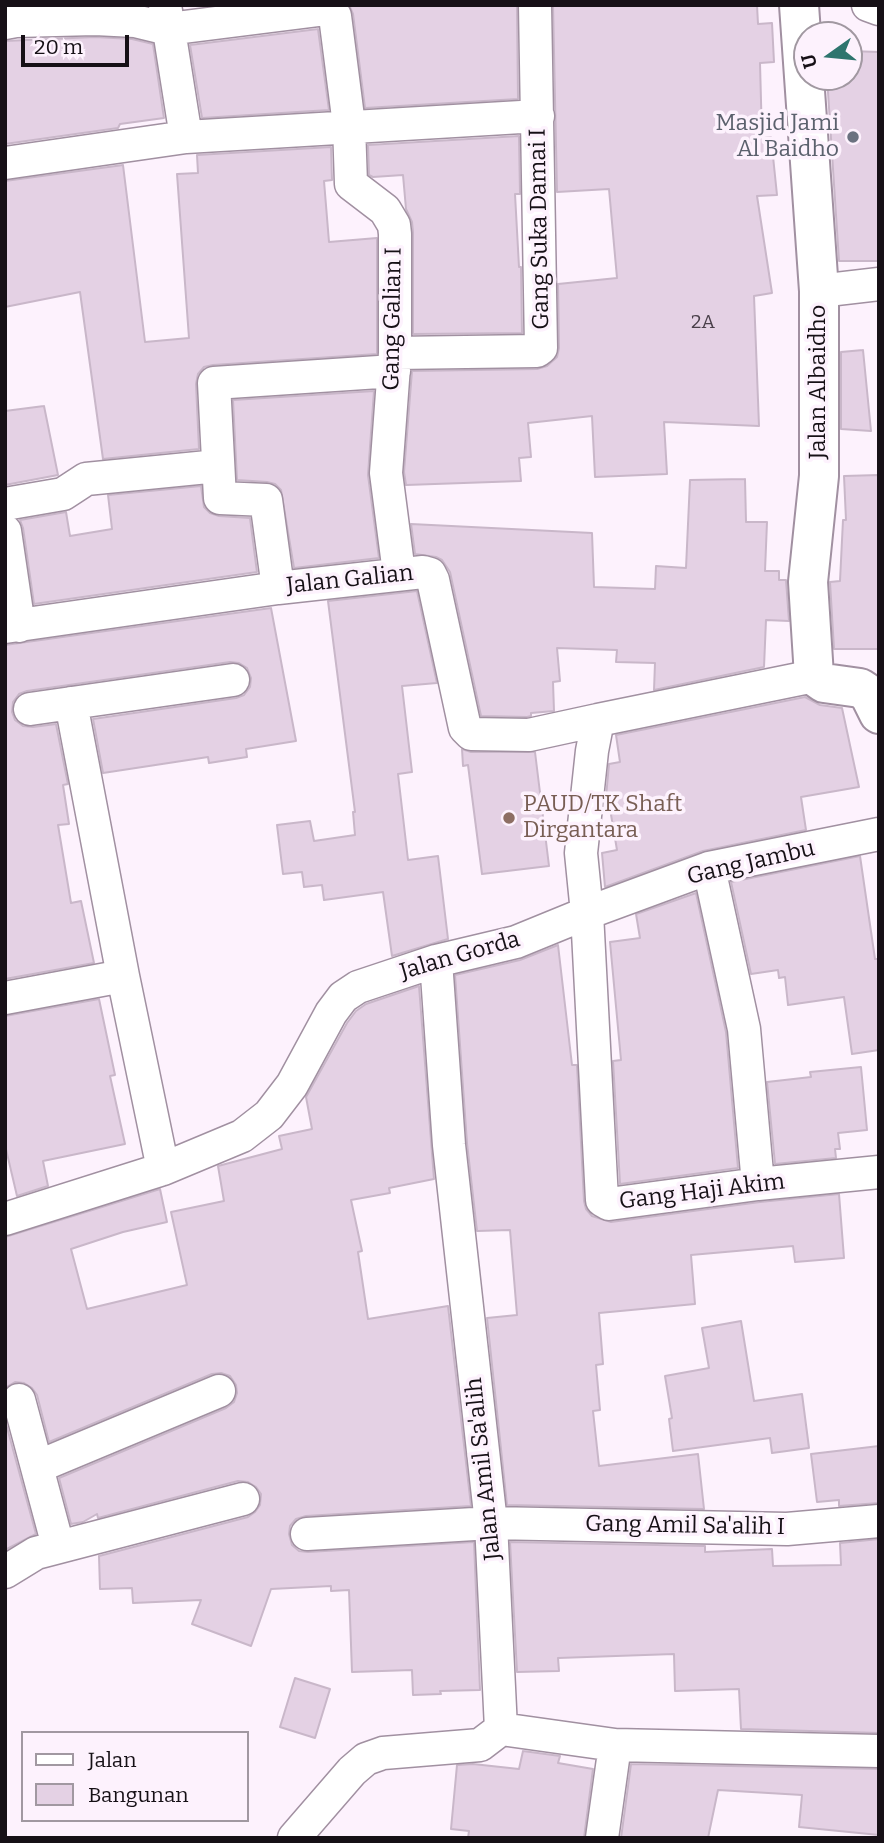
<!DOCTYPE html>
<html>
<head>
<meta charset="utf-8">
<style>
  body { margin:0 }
  #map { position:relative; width:884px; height:1843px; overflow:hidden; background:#fdf2fd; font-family:Bitter,serif }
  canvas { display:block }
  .frame { position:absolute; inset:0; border:7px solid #161016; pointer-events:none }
  .legend { position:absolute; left:21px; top:1731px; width:228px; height:91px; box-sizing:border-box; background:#fdf2fd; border:2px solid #a198a1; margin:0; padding:9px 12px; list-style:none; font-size:21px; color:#161016 }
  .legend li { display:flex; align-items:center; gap:14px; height:35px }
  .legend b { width:35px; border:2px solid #a198a1 }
  .north { position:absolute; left:793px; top:21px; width:70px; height:70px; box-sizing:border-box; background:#fdf2fd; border:2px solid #a198a1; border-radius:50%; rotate:255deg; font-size:19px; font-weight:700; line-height:28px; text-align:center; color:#161016 }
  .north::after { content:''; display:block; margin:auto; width:24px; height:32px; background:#2e756e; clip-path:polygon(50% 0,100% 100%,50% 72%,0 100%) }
  .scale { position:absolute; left:21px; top:35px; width:108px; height:32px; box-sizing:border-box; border:4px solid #161016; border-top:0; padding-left:9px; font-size:21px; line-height:24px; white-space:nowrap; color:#161016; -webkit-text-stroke:5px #fdf2fd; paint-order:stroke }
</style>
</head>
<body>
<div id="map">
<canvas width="884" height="1843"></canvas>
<div class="frame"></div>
<ul class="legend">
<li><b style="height:9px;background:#fff"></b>Jalan</li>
<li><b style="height:19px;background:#e4d1e4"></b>Bangunan</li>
</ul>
<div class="north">U</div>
<div class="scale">20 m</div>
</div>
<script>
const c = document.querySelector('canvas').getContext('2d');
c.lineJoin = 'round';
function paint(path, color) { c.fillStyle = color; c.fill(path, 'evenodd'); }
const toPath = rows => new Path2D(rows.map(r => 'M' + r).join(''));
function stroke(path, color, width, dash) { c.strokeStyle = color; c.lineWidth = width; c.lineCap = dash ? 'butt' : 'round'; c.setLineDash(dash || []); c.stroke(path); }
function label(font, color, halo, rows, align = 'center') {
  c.font = font + ' Bitter,serif'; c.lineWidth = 7; c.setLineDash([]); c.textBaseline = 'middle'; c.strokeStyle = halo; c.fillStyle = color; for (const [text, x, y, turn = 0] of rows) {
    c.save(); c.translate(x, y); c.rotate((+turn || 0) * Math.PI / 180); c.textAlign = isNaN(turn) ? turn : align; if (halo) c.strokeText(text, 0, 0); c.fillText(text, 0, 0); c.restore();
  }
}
const building = toPath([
  [349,5,517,5,518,99,365,108,353,14,349,5],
  [553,5,757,5,758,24,772,23,774,62,760,63,762,138,771,137,777,195,757,196,772,293,754,296,759,426,664,422,667,474,595,477,592,416,528,423,531,457,519,458,521,481,406,485,404,472,412,371,537,369,547,366,557,357,559,348,558,284,617,278,609,189,557,192,553,5],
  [318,29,329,110,202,118,190,45,318,29],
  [95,37,132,39,153,44,164,118,120,124,118,128,5,144,5,41,95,37],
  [849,51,879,52,879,261,839,261,827,77,849,77,849,51],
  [519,136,520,194,515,194,519,267,521,267,522,333,413,334,413,232,412,222,406,209,403,175,373,177,369,175,368,145,519,136],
  [331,147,332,180,324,181,329,242,377,238,377,354,213,365,204,367,198,374,196,384,199,449,103,459,80,292,5,307,5,181,123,165,145,342,189,338,177,174,198,173,197,155,331,147],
  [863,350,871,431,841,429,841,352,863,350],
  [374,391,368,475,379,558,294,568,281,490,275,484,267,482,237,480,233,400,374,391],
  [44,406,58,475,5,485,5,411,44,406],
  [879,475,879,649,834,649,830,582,840,581,843,520,846,520,844,476,879,475],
  [745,479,746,522,767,522,765,571,779,571,779,580,786,580,789,621,766,620,764,667,654,690,655,663,616,662,617,650,557,648,560,681,553,682,554,711,531,713,531,716,527,717,481,716,450,572,442,560,436,557,415,554,411,524,592,533,594,587,655,589,656,566,686,568,690,480,745,479],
  [201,486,204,507,210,513,219,516,250,518,257,572,34,604,23,528,20,520,66,512,70,536,112,529,108,495,201,486],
  [417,591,437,683,402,686,412,772,398,774,408,860,438,856,448,939,392,956,383,892,324,900,322,885,304,887,302,872,283,874,277,825,310,821,314,841,355,835,353,812,355,812,328,601,417,591],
  [271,608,296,741,246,749,247,757,209,763,208,757,103,773,93,719,236,698,244,695,250,687,251,678,247,668,239,663,230,662,27,691,19,694,13,702,12,712,15,720,23,726,33,727,56,724,68,784,63,785,69,824,58,825,71,903,81,901,94,963,5,979,5,645,271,608],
  [805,697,820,705,842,708,859,787,801,797,806,830,703,851,605,887,602,853,617,850,608,797,606,797,609,764,620,762,616,735,805,697],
  [462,749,471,752,535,752,549,866,482,874,468,765,463,766,462,749],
  [860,856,875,959,879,959,879,1050,852,1054,844,997,788,1005,785,977,779,978,778,970,751,974,731,882,860,856],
  [696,893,726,1032,738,1168,620,1184,613,1061,621,1060,610,942,640,938,636,914,696,893],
  [558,945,572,1065,577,1065,584,1201,586,1209,592,1216,611,1222,760,1202,839,1194,844,1258,795,1262,793,1246,691,1255,695,1304,599,1313,603,1364,596,1365,600,1410,593,1411,599,1466,698,1454,704,1509,507,1505,487,1318,517,1315,510,1230,477,1231,467,1143,455,975,520,960,558,945],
  [419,986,434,1179,389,1188,390,1193,351,1200,362,1251,358,1252,368,1319,448,1306,471,1506,306,1516,296,1519,290,1526,289,1534,292,1545,299,1551,308,1552,474,1542,480,1690,440,1691,441,1694,413,1695,412,1670,352,1672,349,1590,331,1591,331,1586,271,1589,251,1646,192,1624,201,1600,133,1603,132,1588,100,1589,99,1556,248,1517,255,1512,260,1505,261,1494,256,1487,248,1482,238,1481,98,1518,97,1514,83,1522,71,1524,59,1478,226,1408,234,1402,237,1393,236,1385,230,1376,221,1373,212,1374,49,1442,37,1395,32,1388,24,1383,15,1382,5,1388,5,1237,160,1189,167,1222,123,1232,71,1249,87,1309,187,1285,171,1212,224,1201,218,1166,282,1149,279,1136,312,1129,306,1097,347,1023,356,1011,366,1004,419,986],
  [99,999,115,1075,110,1076,125,1144,43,1161,48,1186,17,1196,5,1145,5,1016,99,999],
  [861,1067,867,1130,838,1133,840,1149,835,1149,836,1158,775,1164,767,1082,811,1077,810,1072,861,1067],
  [741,1321,754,1401,802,1394,809,1448,772,1453,770,1438,673,1451,669,1419,672,1418,665,1376,709,1368,702,1328,741,1321],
  [5,1420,36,1534,5,1550,5,1420],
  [879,1446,879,1503,839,1506,839,1500,817,1502,811,1454,879,1446],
  [879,1539,879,1733,741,1729,739,1689,675,1691,674,1654,558,1658,559,1671,517,1672,510,1542,705,1546,705,1552,772,1549,773,1566,841,1565,840,1543,879,1539],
  [295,1678,330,1689,315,1738,280,1727,295,1678],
  [523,1751,560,1756,558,1763,593,1769,584,1838,468,1838,469,1831,451,1829,457,1765,473,1764,519,1769,523,1751],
  [631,1764,879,1769,879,1835,799,1827,802,1795,718,1790,708,1838,621,1838,631,1764]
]);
paint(building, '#e4d1e4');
stroke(building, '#c9b7c9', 2);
const minor = toPath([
  [165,5,186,137],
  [868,5,879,9],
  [5,23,16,21,95,19,135,21,168,29,327,9,335,16,349,125,351,184,385,210,394,225,395,234,395,353,386,473,399,573],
  [5,163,186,137,538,116],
  [819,291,879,284],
  [395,353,537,351,541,348,535,5],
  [5,504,63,494,86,479,218,466],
  [5,531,19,626],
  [278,588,266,500,220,498,214,383,394,371],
  [5,627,278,588,423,572,430,574,433,580,465,728,471,734,529,735,598,720],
  [71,703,123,976,163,1169],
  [30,709,233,680],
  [879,834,709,868,587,913,602,1200,609,1204,758,1184,879,1172],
  [709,868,744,1029,758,1184],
  [5,998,123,976],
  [5,1219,163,1169,242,1136,269,1115,292,1085,331,1013,343,997,358,987,436,961,516,942,587,913,581,853,592,751,598,720,814,676],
  [19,1400,58,1546],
  [37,1467,219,1391],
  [307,1534,491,1523,787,1529,879,1521],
  [5,1572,36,1553,243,1499],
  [501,1729,615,1745,879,1751],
  [294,1838,352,1771,366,1759,383,1753,480,1745,501,1729,491,1523,449,1145,436,961],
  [602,1838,615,1745]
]);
const tertiary = toPath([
  [799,5,819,291,819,476,808,582,814,676,824,683,860,688,869,694,879,714]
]);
stroke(minor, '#a190a1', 35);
stroke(tertiary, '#a190a1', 42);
stroke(minor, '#fff', 32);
stroke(tertiary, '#fff', 38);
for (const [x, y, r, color] of [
  [853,137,7,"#6b7280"],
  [509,818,7,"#8d6e63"]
]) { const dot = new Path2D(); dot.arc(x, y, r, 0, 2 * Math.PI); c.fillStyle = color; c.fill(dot); stroke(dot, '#fdf2fd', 2.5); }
label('19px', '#4a404a', null, [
  ["2A",703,323]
]);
label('23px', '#5b616d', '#fdf2fd', [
  ["Masjid Jami",839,124],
  ["Al Baidho",839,150]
], 'right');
label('23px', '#161016', '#fdf2fd', [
  ["Gang Suka Damai I",540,229,-91],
  ["Gang Galian I",393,319,-89],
  ["Jalan Albaidho",819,382,-90],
  ["Jalan Galian",350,580,-6],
  ["Gang Jambu",751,863,-13],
  ["Jalan Gorda",460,956,-16],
  ["Gang Haji Akim",702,1192,-7],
  ["Jalan Amil Sa'alih",484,1469,-96],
  ["Gang Amil Sa'alih I",685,1526,1]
]);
label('23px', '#785e54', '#fdf2fd', [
  ["PAUD/TK Shaft",523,805],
  ["Dirgantara",523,831]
], 'left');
</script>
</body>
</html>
